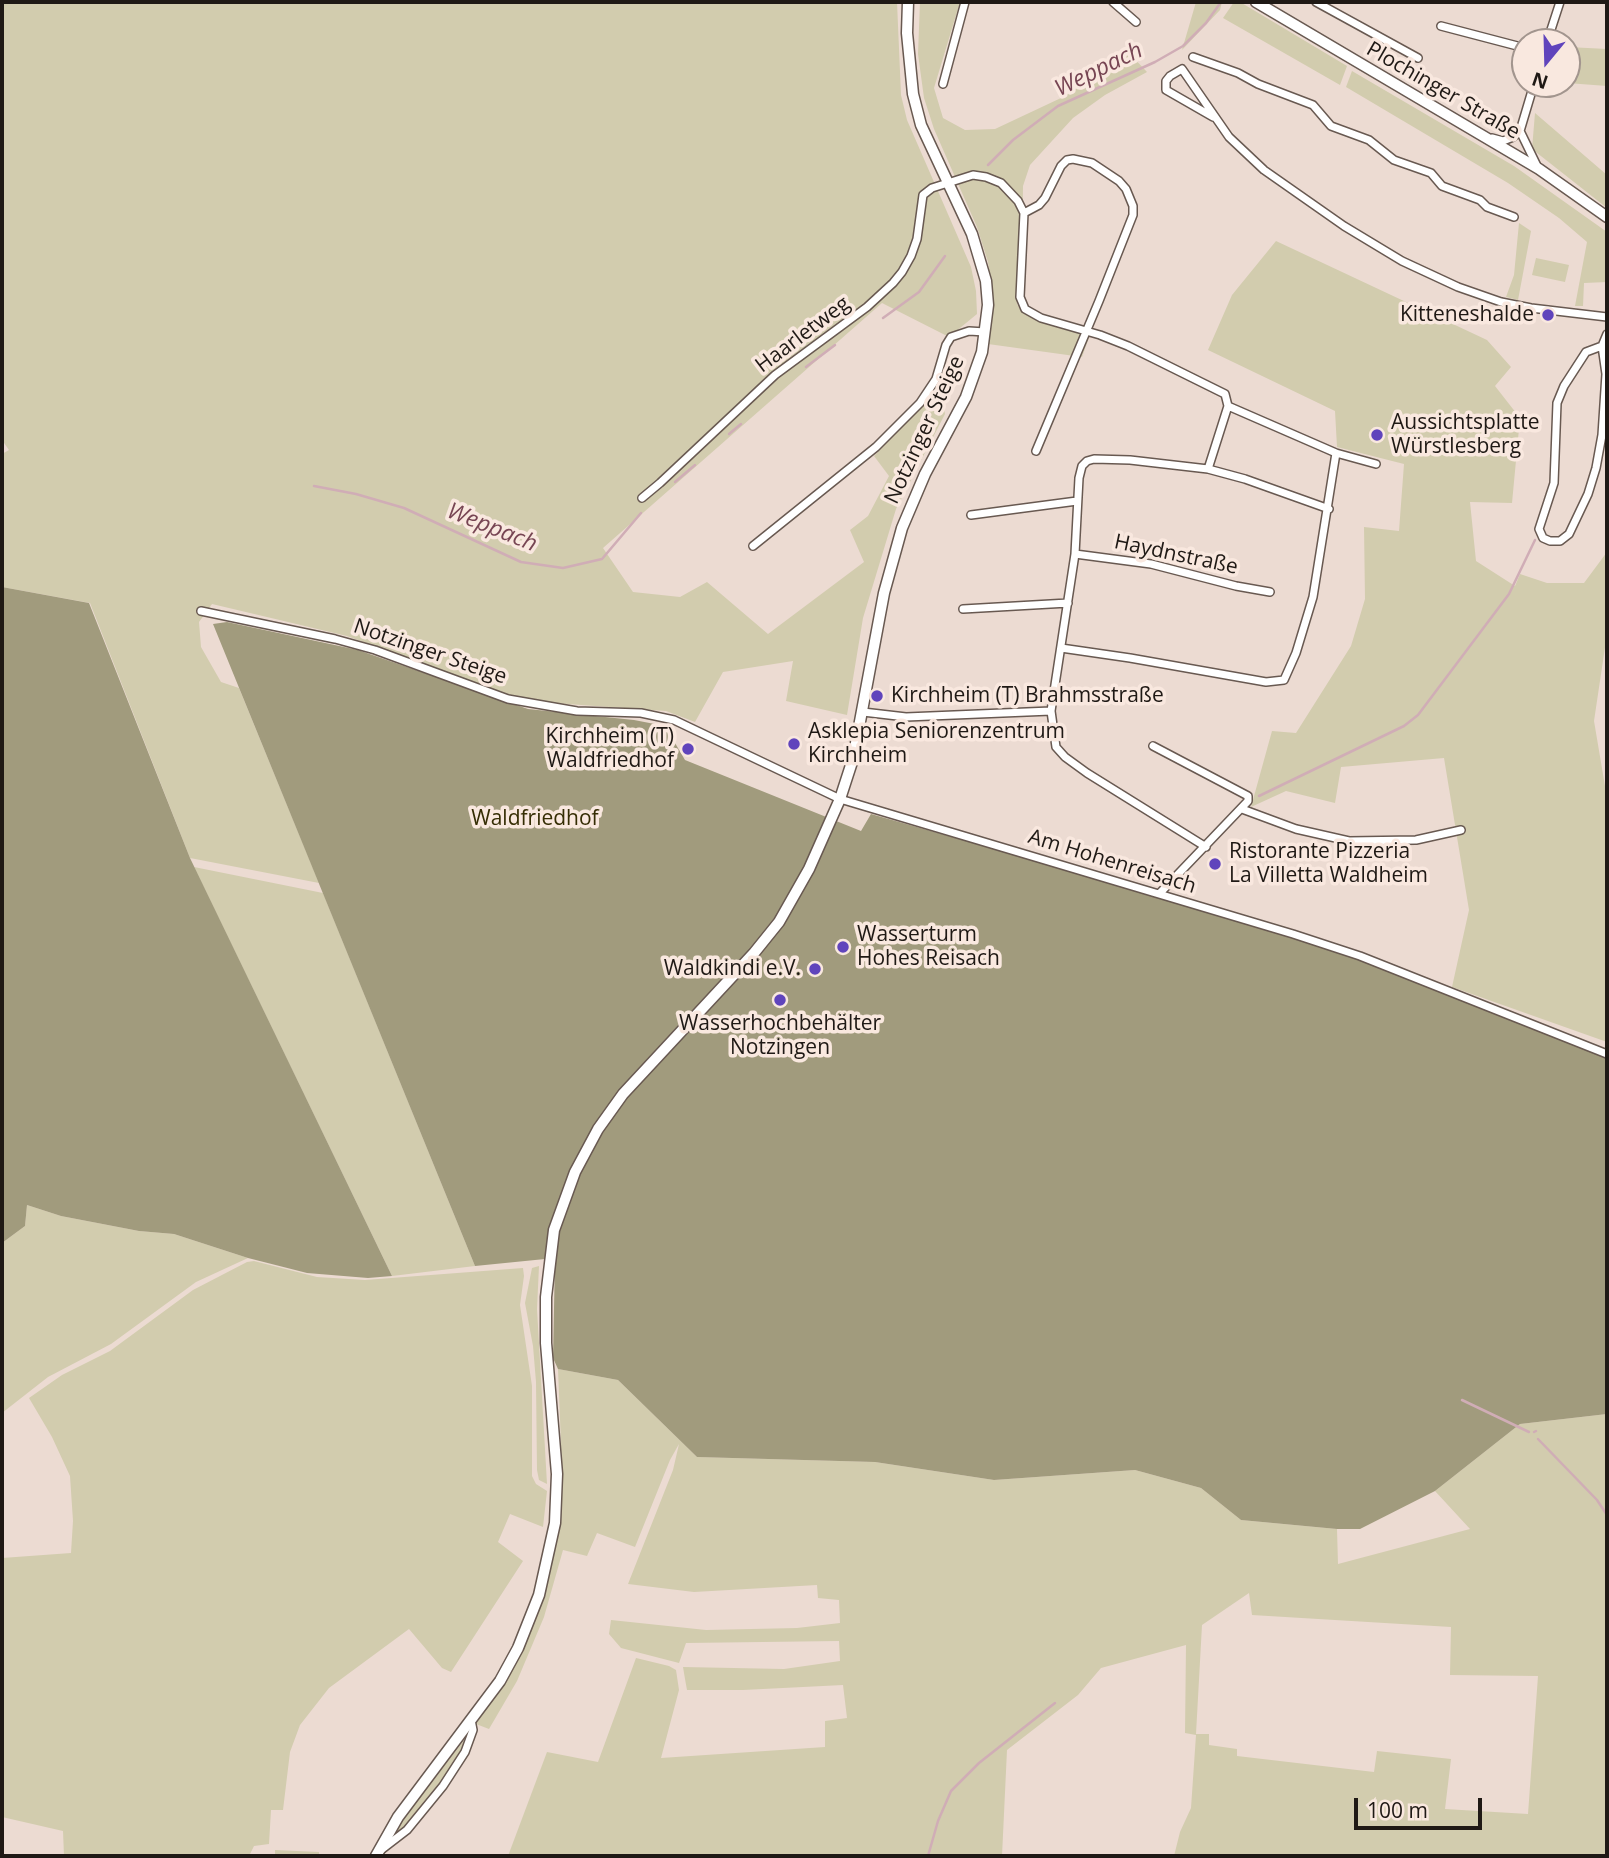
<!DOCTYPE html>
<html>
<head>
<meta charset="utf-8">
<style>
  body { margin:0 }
  #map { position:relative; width:1609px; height:1858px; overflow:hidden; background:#ecdbd2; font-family:"Open Sans",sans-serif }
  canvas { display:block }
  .frame { position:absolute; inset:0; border:4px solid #1f1915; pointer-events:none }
  .north { position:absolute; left:1511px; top:28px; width:70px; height:70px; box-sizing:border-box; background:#f9e8df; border:2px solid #a2958e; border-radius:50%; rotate:199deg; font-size:19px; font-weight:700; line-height:28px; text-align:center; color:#1f1915 }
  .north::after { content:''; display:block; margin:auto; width:24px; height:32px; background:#6044bc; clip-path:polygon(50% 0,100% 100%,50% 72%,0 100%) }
  .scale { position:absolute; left:1354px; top:1798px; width:128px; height:32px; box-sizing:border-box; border:4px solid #1f1915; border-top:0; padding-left:9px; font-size:21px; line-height:24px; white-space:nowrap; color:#1f1915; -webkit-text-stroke:5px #f9e8df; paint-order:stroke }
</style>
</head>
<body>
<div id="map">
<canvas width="1609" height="1858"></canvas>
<div class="frame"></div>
<div class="north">N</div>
<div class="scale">100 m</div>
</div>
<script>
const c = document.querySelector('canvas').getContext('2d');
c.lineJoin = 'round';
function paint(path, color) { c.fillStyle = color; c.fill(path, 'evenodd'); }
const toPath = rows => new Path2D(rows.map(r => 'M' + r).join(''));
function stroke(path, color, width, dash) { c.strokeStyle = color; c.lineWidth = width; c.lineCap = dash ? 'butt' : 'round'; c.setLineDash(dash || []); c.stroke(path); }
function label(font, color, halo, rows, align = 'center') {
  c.font = font + ' "Open Sans",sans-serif'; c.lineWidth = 7; c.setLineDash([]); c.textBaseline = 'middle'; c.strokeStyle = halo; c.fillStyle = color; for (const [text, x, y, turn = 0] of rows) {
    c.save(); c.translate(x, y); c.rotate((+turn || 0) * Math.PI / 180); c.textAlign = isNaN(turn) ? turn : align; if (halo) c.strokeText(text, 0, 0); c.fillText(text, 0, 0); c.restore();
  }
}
paint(toPath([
  [2,2,897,2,901,95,907,120,971,267,976,291,977,314,949,337,882,303,603,548,633,592,680,597,707,582,768,634,864,562,850,530,868,516,889,476,874,456,925,403,942,377,949,359,943,403,945,414,896,509,863,618,847,715,786,701,793,661,723,672,695,722,666,711,525,701,347,636,212,604,199,622,201,647,221,682,239,688,319,883,190,858,90,603,2,587,2,454,9,450,2,440],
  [920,2,960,2,934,88,943,118,965,130,995,129,1061,98,1130,54,1147,72,1105,95,1073,118,1030,165,1023,186,1022,255,1016,289,1017,304,1021,311,1036,319,1090,335,1082,357,988,344,993,305,988,262,977,227,934,129,924,98,918,54],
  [1196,2,1222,2,1220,10,1182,50],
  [1234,2,1240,2,1347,66,1340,85,1223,18],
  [1568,47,1607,49,1607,86,1567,83],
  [1352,71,1514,166,1607,232,1607,282,1584,283,1583,306,1575,306,1587,242,1559,218,1508,183,1346,87],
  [1535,113,1607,175,1607,208,1532,149],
  [1519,223,1531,231,1518,300,1506,297,1514,275],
  [1276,241,1487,340,1511,367,1495,386,1520,418,1512,503,1470,502,1476,561,1515,586,1520,574,1547,583,1584,583,1607,552,1607,634,1594,721,1607,798,1607,1042,1452,987,1469,910,1444,758,1341,767,1335,803,1286,791,1251,807,1272,731,1296,733,1351,646,1365,599,1364,527,1399,531,1404,464,1337,447,1335,411,1208,350,1232,295],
  [1536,258,1569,265,1565,282,1532,275],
  [194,867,323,893,475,1266,392,1276],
  [27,1205,61,1216,139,1231,174,1234,248,1258,196,1282,111,1344,48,1377,2,1413,2,1243,25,1226],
  [254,1261,317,1277,365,1280,523,1268,524,1276,520,1305,532,1386,532,1476,536,1484,547,1491,543,1527,510,1514,498,1542,523,1561,451,1672,442,1668,409,1629,329,1688,300,1725,290,1752,283,1810,271,1810,269,1844,254,1846,249,1856,64,1856,63,1831,2,1817,2,1558,71,1553,73,1521,70,1476,52,1437,29,1398,62,1375,110,1351,193,1290,247,1262],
  [539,1266,537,1309,547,1484,539,1480,537,1470,536,1382,533,1346,525,1303,532,1268],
  [558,1369,618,1380,697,1457,875,1462,994,1480,1135,1470,1201,1488,1241,1520,1337,1529,1338,1564,1470,1529,1435,1491,1520,1424,1607,1414,1607,1856,1174,1856,1180,1832,1191,1808,1196,1735,1185,1733,1186,1645,1101,1668,1078,1695,1007,1750,1002,1856,508,1856,547,1752,598,1762,636,1658,669,1666,676,1670,679,1690,661,1758,825,1747,825,1721,847,1718,843,1685,743,1690,687,1690,685,1679,683,1667,784,1669,840,1661,839,1641,686,1643,679,1663,621,1648,609,1634,611,1620,706,1630,797,1628,840,1623,839,1600,818,1598,817,1585,694,1592,628,1584,673,1470,679,1444,670,1460,635,1547,597,1533,587,1556,563,1550,544,1617,517,1681,489,1729,476,1724,508,1676,537,1612,547,1584,559,1519,561,1444],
  [1249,1593,1252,1615,1451,1627,1450,1675,1538,1676,1528,1814,1445,1809,1451,1759,1377,1751,1374,1772,1237,1756,1237,1749,1209,1745,1209,1734,1196,1734,1202,1625],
  [468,1735,463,1751,438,1787,404,1829,389,1841,407,1814],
  [275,1850,319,1852,319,1856,275,1856]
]), '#d2ccae');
paint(toPath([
  [2,587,89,603,190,858,392,1276,368,1278,307,1273,248,1258,174,1234,139,1231,61,1216,27,1205,25,1226,2,1243],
  [227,622,358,650,528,709,634,720,665,726,685,760,861,831,871,814,1290,933,1607,1058,1607,1414,1520,1424,1435,1491,1360,1529,1337,1529,1241,1520,1201,1488,1135,1470,994,1480,875,1462,697,1457,618,1380,558,1369,553,1358,555,1258,475,1266,213,624]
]), '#a19b7d');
stroke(toPath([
  [988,165,1013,140,1058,106,1155,62,1183,46,1206,23,1221,2],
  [883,318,919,292,945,256],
  [806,367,835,345],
  [729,434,741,424],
  [675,482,695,465],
  [314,486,356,494,404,508,521,562,563,568,602,559,641,513],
  [1259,796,1404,726,1418,715,1509,594,1535,540],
  [1462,1400,1529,1432],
  [1534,1432,1536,1431],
  [1538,1439,1597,1500,1607,1515],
  [928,1856,938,1821,951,1791,979,1763,1055,1703]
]), '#d0adb6', 2.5);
const street = toPath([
  [1113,2,1136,22],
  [1316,2,1418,58],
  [1441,26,1525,48],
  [1547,42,1560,2],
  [1193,57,1238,73,1258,84,1313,105,1331,126,1369,140,1394,160,1431,173,1442,186,1480,200,1487,207,1514,217],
  [943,84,965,2],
  [1534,84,1520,131,1538,168],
  [1213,117,1166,90,1166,81,1170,76,1182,69,1229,137,1264,170,1344,226,1402,261,1458,287,1501,302,1531,308,1607,317],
  [1492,138,1503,141,1513,137,1520,131],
  [1024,213,1039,205,1045,198,1061,166,1067,160,1073,159,1092,163,1119,181,1126,189,1133,206,1133,215,1099,301,1036,451],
  [1602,346,1606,374,1602,435,1596,468,1588,494,1569,534,1560,541,1550,541,1543,538,1539,529,1554,483,1557,403,1564,386,1586,352,1602,346],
  [1602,346,1607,334],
  [1336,453,1376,464],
  [642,498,660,483,775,375,867,307,893,283,902,272,911,256,917,239,923,195,932,188,973,175,986,177,1001,183,1018,201,1024,213,1020,297,1025,309,1041,318,1100,335,1128,346,1225,394,1228,406,1208,469],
  [971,515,1077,501],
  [753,546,876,447,920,403,936,379,946,345,951,337,969,331,985,332],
  [1075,554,1151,564,1236,586,1270,592],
  [963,609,1068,603],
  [201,611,335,639,375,650,508,699,577,711,641,713,674,720,840,799,1293,934,1360,956,1607,1054],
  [1061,648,1130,658,1266,682,1284,680,1296,653,1313,597,1336,453,1228,406],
  [1051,711,1075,554,1079,478,1082,466,1087,461,1094,459,1130,460,1208,469,1245,479,1329,509],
  [863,712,906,717,1051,711,1056,747,1065,757,1087,773,1206,847],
  [1153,746,1248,796,1248,801,1160,893],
  [1242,809,1296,829,1349,841,1416,840,1461,830],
  [381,1850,407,1830,443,1786,465,1752,473,1730,471,1720]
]);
const secondary = toPath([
  [1256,2,1539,169,1607,217],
  [376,1856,398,1817,500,1681,518,1648,539,1595,555,1523,557,1474,546,1343,546,1297,554,1230,575,1172,598,1129,623,1094,754,953,779,922,809,869,840,799,853,759,884,593,902,528,925,474,966,397,982,352,988,305,986,281,972,234,921,125,913,94,907,33,908,2]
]);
stroke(street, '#685951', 10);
stroke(secondary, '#685951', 13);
stroke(street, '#fff', 7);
stroke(secondary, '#fff', 10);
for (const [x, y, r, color] of [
  [1548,315,7,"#6044bc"],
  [1377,435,7,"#6044bc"],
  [877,696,7,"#6044bc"],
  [794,744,7,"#6044bc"],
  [688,749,7,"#6044bc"],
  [1215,864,7,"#6044bc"],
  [843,947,7,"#6044bc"],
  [815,969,7,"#6044bc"],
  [780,1000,7,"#6044bc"]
]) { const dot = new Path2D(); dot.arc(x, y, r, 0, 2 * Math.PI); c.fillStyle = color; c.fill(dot); stroke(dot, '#f9e8df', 2.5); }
label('21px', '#1f1915', '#f9e8df', [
  ["Plochinger Straße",1443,91,30],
  ["Haarletweg",803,335,-37],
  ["Notzinger Steige",925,430,-65],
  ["Haydnstraße",1176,555,12],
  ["Notzinger Steige",430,652,19],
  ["Am Hohenreisach",1112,862,17]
]);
label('21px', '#1f1915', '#f9e8df', [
  ["Kitteneshalde",1534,315,"right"],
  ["Aussichtsplatte",1391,423],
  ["Würstlesberg",1391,447],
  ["Kirchheim (T) Brahmsstraße",891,696],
  ["Asklepia Seniorenzentrum",808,732],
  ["Kirchheim",808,756],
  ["Kirchheim (T)",674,737,"right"],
  ["Waldfriedhof",674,761,"right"],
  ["Ristorante Pizzeria",1229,852],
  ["La Villetta Waldheim",1229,876],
  ["Wasserturm",857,935],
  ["Hohes Reisach",857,959],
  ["Waldkindi e.V.",801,969,"right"],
  ["Wasserhochbehälter",780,1024,"center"],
  ["Notzingen",780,1048,"center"]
], 'left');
label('21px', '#352d04', '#f9e8df', [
  ["Waldfriedhof",535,819]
]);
label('italic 23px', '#774553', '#f9e8df', [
  ["Weppach",1099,70,-26],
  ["Weppach",492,528,22]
]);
</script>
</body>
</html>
